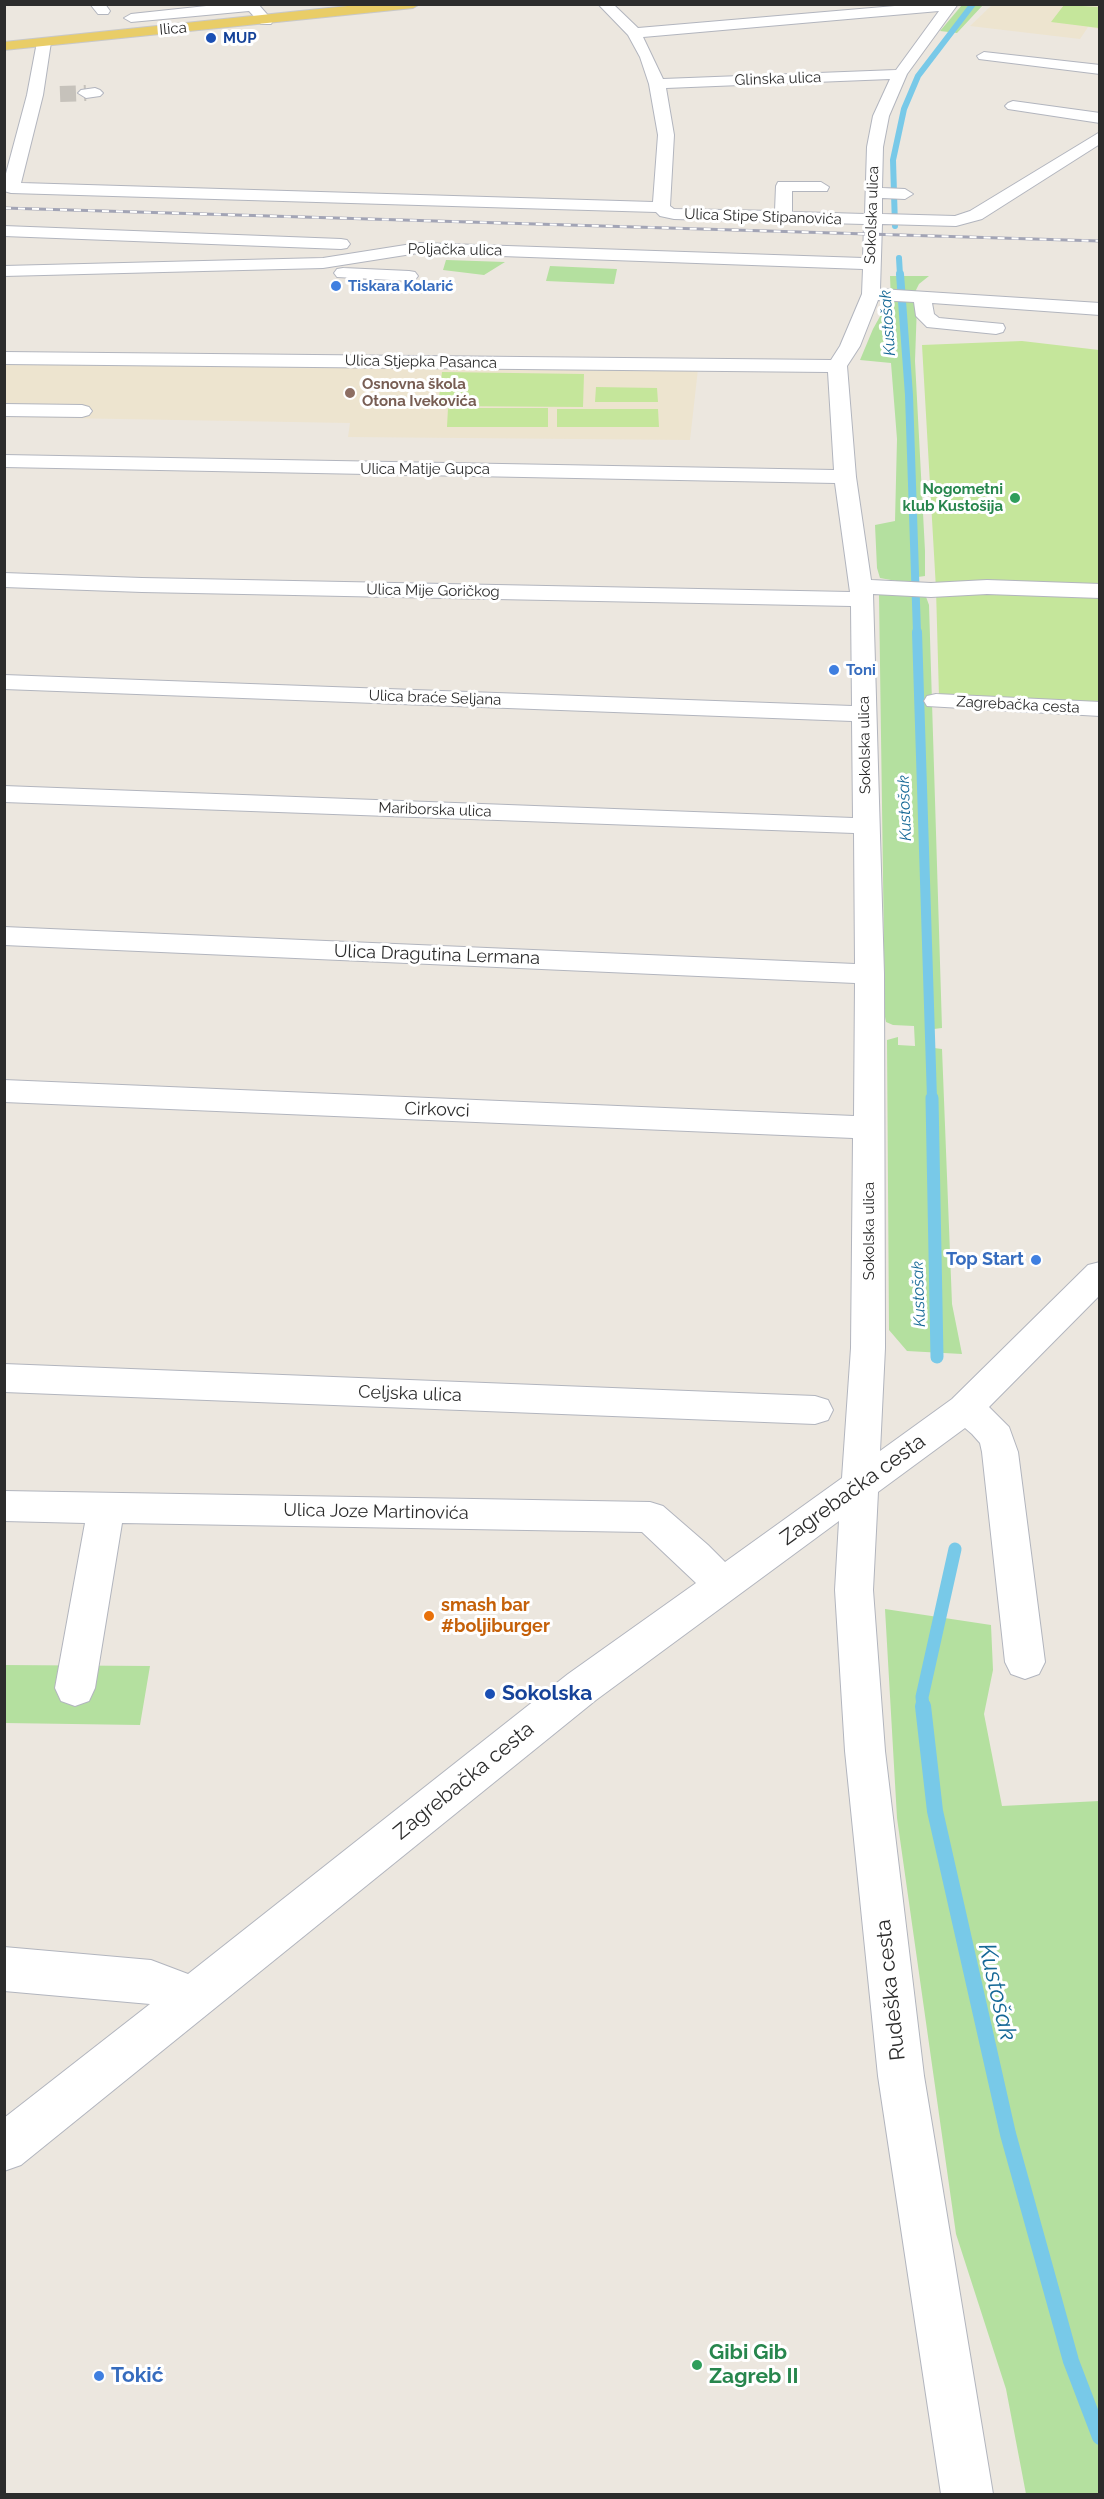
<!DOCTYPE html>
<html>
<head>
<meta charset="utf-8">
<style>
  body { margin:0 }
  #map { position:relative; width:1104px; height:2499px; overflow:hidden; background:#ece7df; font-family:Raleway,sans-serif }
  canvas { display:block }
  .frame { position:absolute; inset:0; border:6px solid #2c2c2c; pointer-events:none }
</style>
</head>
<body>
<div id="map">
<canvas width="1104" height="2499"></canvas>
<div class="frame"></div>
</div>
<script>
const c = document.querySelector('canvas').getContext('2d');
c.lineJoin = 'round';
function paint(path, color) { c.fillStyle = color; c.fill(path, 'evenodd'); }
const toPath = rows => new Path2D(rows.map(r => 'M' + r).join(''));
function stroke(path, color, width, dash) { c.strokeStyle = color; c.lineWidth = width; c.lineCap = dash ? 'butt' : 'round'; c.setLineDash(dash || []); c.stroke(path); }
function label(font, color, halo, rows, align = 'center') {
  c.font = font + ' Raleway,sans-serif'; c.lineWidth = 6; c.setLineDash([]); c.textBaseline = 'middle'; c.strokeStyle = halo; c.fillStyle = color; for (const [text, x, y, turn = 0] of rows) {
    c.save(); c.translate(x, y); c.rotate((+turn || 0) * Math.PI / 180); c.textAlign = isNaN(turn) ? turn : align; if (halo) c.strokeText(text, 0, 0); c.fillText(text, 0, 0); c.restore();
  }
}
paint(toPath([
  [992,5,1099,5,1099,29,1088,27,1080,39,970,26],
  [5,364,698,369,690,440,348,437,350,423,5,417]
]), '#ede4cf');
paint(toPath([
  [962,5,983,5,957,33,940,31],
  [446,260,447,260,505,262,484,275,443,270],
  [550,266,617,269,614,284,546,281],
  [890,276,929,276,919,284,911,300,917,304,915,361,925,551,925,576,918,577,918,594,925,594,929,605,942,1028,934,1029,934,1048,942,1049,952,1304,962,1354,907,1351,889,1330,887,1040,898,1037,898,1045,915,1046,914,1026,893,1025,886,1022,885,1017,879,595,887,593,902,582,880,578,877,568,875,525,895,521,897,439,891,363,860,360,873,329,888,302,891,300],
  [885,1609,991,1625,993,1670,984,1714,1002,1806,1099,1801,1099,2494,1026,2494,1006,2389,956,2234,897,1818],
  [5,1665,150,1666,140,1725,5,1723]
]), '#b4e09f');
paint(toPath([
  [1064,5,1099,7,1099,28,1051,22],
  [1022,341,1099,350,1099,704,939,697,936,589,922,345],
  [442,372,584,374,583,407,438,406],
  [596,387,657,388,658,402,595,402],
  [448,408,548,408,548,427,447,427],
  [557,409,658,409,659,427,557,427]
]), '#c5e69b');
stroke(toPath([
  [895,226,893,160,904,109,918,76,973,4],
  [899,258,900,275]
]), '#78c9e8', 6);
stroke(toPath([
  [900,274,909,395,917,633]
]), '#78c9e8', 8);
stroke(toPath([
  [917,632,932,1099]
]), '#78c9e8', 10);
stroke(toPath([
  [932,1098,937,1357],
  [923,1707,922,1697,955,1549]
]), '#78c9e8', 13);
stroke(toPath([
  [923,1706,935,1811,1008,2134,1071,2361,1100,2437]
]), '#78c9e8', 16);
stroke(toPath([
  [60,94,86,93]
]), '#c6c2bb', 16, [16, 8]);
const minor = toPath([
  [90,4,105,4,110,11,108,14,98,14,90,4],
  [225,4,258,4,273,21,271,24,261,24,249,11,131,22,124,18,131,14,225,4],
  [598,4,613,4,638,28,918,4,958,4,907,74,889,116,883,147,882,188,905,189,913,194,905,199,882,198,882,214,955,216,970,211,1100,132,1100,144,982,219,956,226,882,224,880,289,1100,303,1100,315,932,303,934,314,939,318,1003,324,1005,328,1003,332,996,334,927,327,916,316,914,302,878,300,860,346,847,366,856,477,871,580,931,583,987,580,1100,584,1100,598,987,594,931,597,873,594,884,974,885,1348,880,1451,952,1399,1088,1265,1100,1262,1100,1295,989,1407,1009,1427,1018,1452,1045,1662,1039,1674,1025,1679,1011,1674,1005,1662,982,1452,980,1443,972,1434,965,1428,878,1492,873,1590,885,1751,924,2076,993,2494,941,2494,878,2076,845,1751,835,1590,839,1521,596,1700,21,2165,4,2171,4,2118,150,2004,4,1991,4,1947,151,1960,188,1974,568,1674,696,1583,642,1532,122,1523,95,1688,89,1701,75,1706,61,1701,55,1688,85,1523,4,1521,4,1491,650,1502,663,1506,708,1545,725,1562,842,1478,851,1348,853,1138,4,1102,4,1080,854,1116,855,983,4,945,4,927,855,964,854,833,4,802,4,786,853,818,852,721,4,689,4,675,852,706,851,606,142,592,4,587,4,573,142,578,850,592,835,483,4,467,4,455,834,470,828,372,4,364,4,352,831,360,840,346,862,294,863,269,418,253,323,268,4,276,4,266,323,258,418,243,863,258,864,224,674,219,660,216,656,212,11,193,4,191,4,181,27,95,37,42,44,38,51,42,43,95,21,183,653,202,658,135,649,84,640,57,628,35,598,4],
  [939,11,896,70,663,79,643,37,939,11],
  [890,79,873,116,867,147,865,214,792,212,792,191,827,191,829,187,821,182,778,182,776,186,775,211,674,209,670,206,674,135,666,88,890,79],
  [984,52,1100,65,1100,74,979,59,977,56,984,52],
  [95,88,100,90,103,93,100,96,86,98,78,93,81,90,95,88],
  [1013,101,1100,113,1100,123,1008,109,1005,106,1008,103,1013,101],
  [4,226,341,239,347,240,350,244,347,248,341,249,4,236,4,226],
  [343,268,409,271,415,272,418,276,415,280,409,281,337,277,334,273,337,269,343,268],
  [4,404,82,405,89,407,92,411,89,415,82,417,4,416,4,404],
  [936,694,1100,702,1100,716,927,706,924,701,927,696,936,694],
  [4,1364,815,1396,828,1400,833,1410,828,1420,815,1424,4,1392,4,1364]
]);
const major = toPath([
  [367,4,420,4,413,8,4,50,4,42,367,4]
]);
stroke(minor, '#b2b5be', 2);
stroke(major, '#c8c8c8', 2);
paint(minor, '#fff');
paint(major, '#e9cd67');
const rail = toPath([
  [4,208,1100,241]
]);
stroke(rail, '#a2a4b5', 3);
stroke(rail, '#fff', 2, [7]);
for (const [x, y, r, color] of [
  [211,38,6,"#1a4fb4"],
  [336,286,6,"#3f7fe0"],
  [350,393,6,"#8d6e63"],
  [1015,498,6,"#2e9e5b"],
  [834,670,6,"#3f7fe0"],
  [1036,1260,6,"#3f7fe0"],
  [429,1616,6,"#e8710a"],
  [490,1694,6,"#1a4fb4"],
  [697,2365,6,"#2e9e5b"],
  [99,2376,6,"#3f7fe0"]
]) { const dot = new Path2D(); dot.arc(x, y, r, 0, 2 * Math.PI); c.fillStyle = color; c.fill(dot); stroke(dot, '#fff', 2); }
label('15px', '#2c2c2c', '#fff', [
  ["Ilica",173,29,-5],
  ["Glinska ulica",778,79,-2],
  ["Sokolska ulica",872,215,-88],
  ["Ulica Stipe Stipanovića",763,217,2],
  ["Poljačka ulica",455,250,1],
  ["Ulica Stjepka Pasanca",421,362,1],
  ["Ulica Matije Gupca",425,469],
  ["Ulica Mije Goričkog",433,591,1],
  ["Ulica braće Seljana",435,698,2],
  ["Zagrebačka cesta",1018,705,3],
  ["Sokolska ulica",865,745,-91],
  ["Mariborska ulica",435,810,2],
  ["Sokolska ulica",869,1231,-90]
]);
label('bold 15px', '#164399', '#fff', [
  ["MUP",223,38]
], 'left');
label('bold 15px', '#366cbe', '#fff', [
  ["Tiskara Kolarić",348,286],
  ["Toni",846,670]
], 'left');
label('bold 15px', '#785e54', '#fff', [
  ["Osnovna škola",362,384],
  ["Otona Ivekovića",362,401]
], 'left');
label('bold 15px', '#27864d', '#fff', [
  ["Nogometni",1003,489],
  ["klub Kustošija",1003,506]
], 'right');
label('italic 16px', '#156896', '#fff', [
  ["Kustošak",888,323,-94],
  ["Kustošak",905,808,-92],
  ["Kustošak",919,1294,-92]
]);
label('18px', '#2c2c2c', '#fff', [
  ["Ulica Dragutina Lermana",437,955,2],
  ["Cirkovci",437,1110,2],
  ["Celjska ulica",410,1394,2],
  ["Ulica Joze Martinovića",376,1512,1]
]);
label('bold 18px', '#366cbe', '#fff', [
  ["Top Start",1024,1260]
], 'right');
label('bold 18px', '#c56008', '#fff', [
  ["smash bar",441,1606],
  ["#boljiburger",441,1627]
], 'left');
label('21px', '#2c2c2c', '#fff', [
  ["Zagrebačka cesta",853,1490,-36],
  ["Zagrebačka cesta",464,1781,-39],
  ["Rudeška cesta",891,1990,-96]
]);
label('bold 21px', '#164399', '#fff', [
  ["Sokolska",502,1694]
], 'left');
label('bold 21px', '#27864d', '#fff', [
  ["Gibi Gib",709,2353],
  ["Zagreb II",709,2377]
], 'left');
label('bold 21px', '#366cbe', '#fff', [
  ["Tokić",111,2376]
], 'left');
label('italic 24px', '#156896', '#fff', [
  ["Kustošak",997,1992,77]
]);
</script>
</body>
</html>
